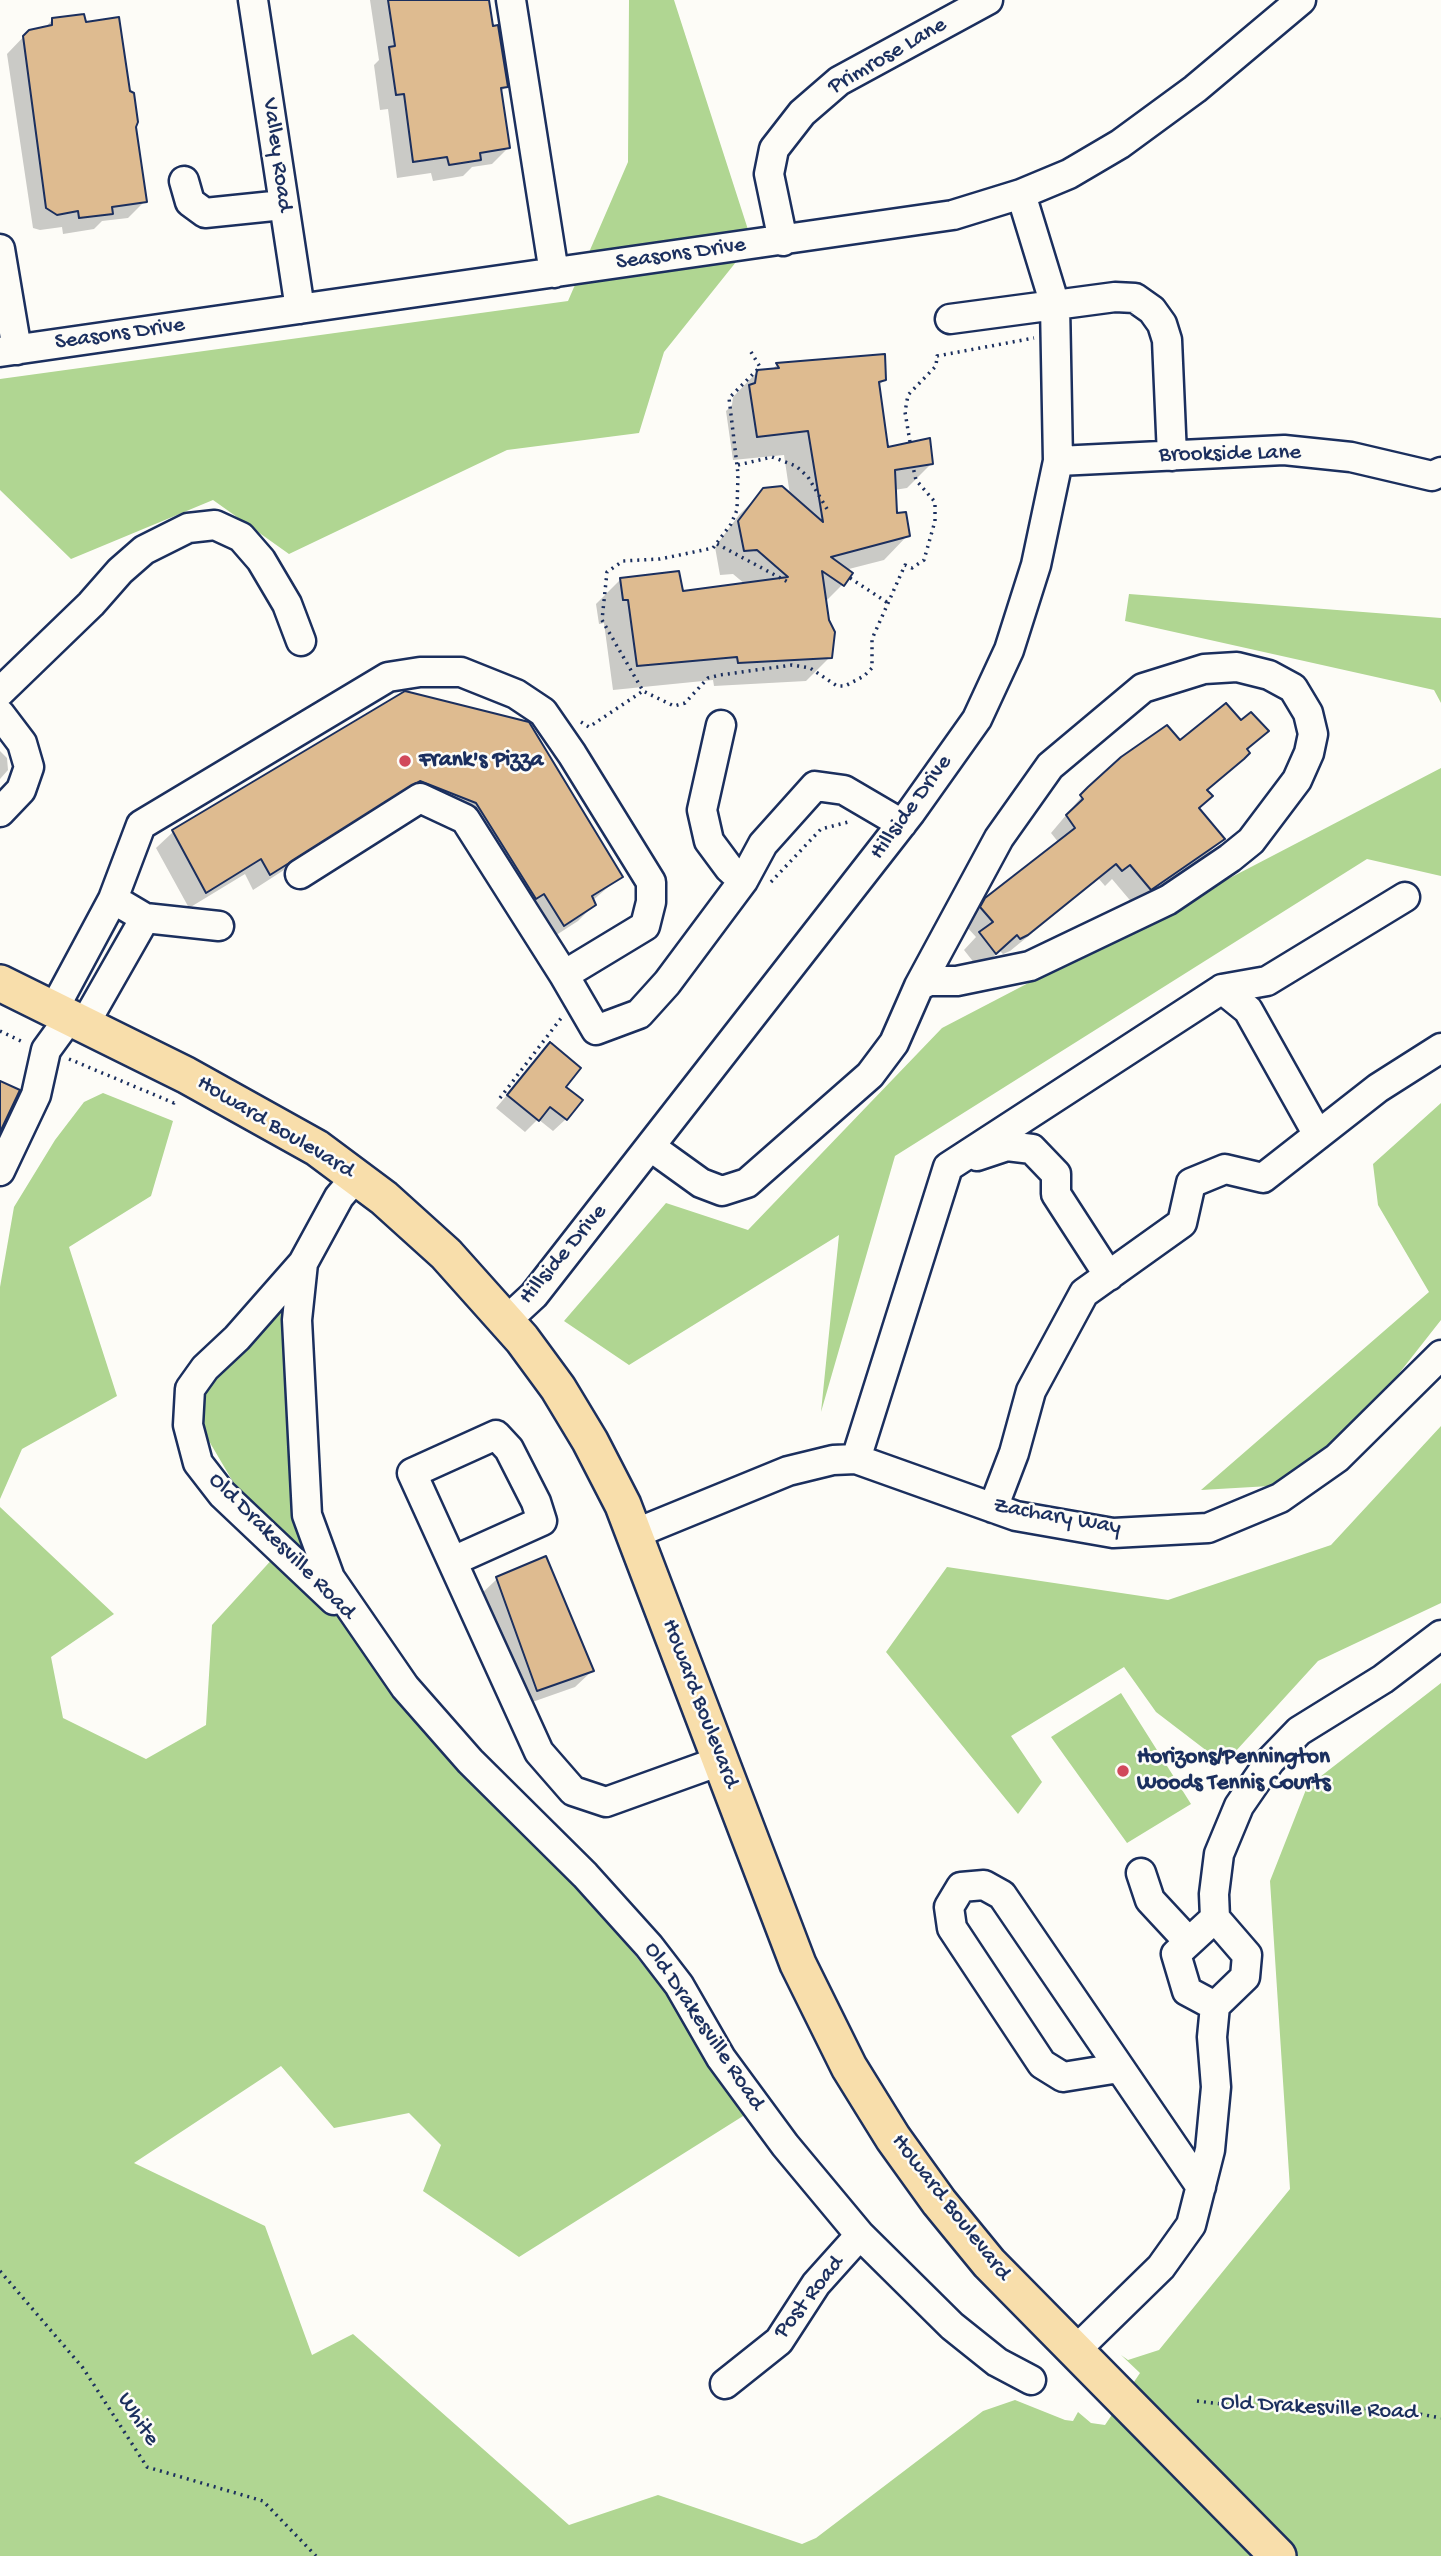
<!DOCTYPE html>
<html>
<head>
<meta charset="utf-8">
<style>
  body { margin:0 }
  canvas { display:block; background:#fdfcf7 }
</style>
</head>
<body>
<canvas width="1441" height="2556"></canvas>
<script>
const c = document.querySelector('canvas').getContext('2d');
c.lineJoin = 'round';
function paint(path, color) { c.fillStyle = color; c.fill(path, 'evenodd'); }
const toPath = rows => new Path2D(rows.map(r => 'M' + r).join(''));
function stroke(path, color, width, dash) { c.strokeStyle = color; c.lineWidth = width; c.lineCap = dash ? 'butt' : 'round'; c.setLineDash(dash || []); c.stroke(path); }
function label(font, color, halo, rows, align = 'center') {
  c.font = font + ' "Gochi Hand",sans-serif'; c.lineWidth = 5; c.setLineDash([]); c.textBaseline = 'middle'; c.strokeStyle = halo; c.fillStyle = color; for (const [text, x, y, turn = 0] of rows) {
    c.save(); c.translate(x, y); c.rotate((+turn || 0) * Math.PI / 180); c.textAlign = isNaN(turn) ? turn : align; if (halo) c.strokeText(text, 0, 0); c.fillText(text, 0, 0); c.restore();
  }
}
paint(toPath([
  [629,0,674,0,752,242,664,352,639,433,507,450,289,554,213,500,71,559,0,490,0,379,568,301,628,162],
  [1129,594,1441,618,1441,703,1434,690,1125,621],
  [1441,768,1441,876,1367,859,895,1156,821,1412,839,1235,629,1365,564,1321,666,1203,748,1230,942,1028],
  [103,1093,173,1121,151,1196,69,1247,117,1396,22,1449,0,1499,0,1287,14,1207,55,1140,84,1102],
  [1441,1103,1441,1320,1371,1409,1287,1485,1201,1490,1429,1292,1378,1205,1373,1164],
  [309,1281,305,1502,342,1599,759,2106,519,2257,423,2191,441,2145,409,2113,334,2128,281,2066,134,2163,265,2226,312,2355,353,2334,569,2525,658,2495,802,2544,816,2538,983,2411,1015,2400,1065,2420,1073,2421,1078,2412,1091,2423,1105,2425,1140,2373,1121,2355,1128,2360,1159,2350,1290,2189,1270,1881,1307,1787,1441,1683,1441,2556,0,2556,0,1507,114,1614,51,1657,63,1718,146,1759,206,1725,212,1625,276,1555,189,1407],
  [1441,1426,1441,1603,1318,1661,1224,1764,1156,1712,1124,1667,1011,1736,1042,1782,1018,1814,886,1652,947,1567,1168,1600,1331,1545],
  [1121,1693,1191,1804,1127,1843,1051,1737]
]), '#b0d692');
paint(toPath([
  [370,0,487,0,506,87,500,92,508,148,492,164,472,167,463,176,433,181,431,173,397,178,388,109,380,110,374,65,379,60],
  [52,20,134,127,145,201,128,218,102,221,94,229,63,234,62,227,40,230,33,228,7,54,29,31,44,29],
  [883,356,884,380,878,386,886,449,932,463,907,488,894,490,896,515,908,535,884,560,845,570,842,585,825,602,830,657,806,681,714,686,713,680,613,690,604,623,599,624,596,604,621,579,681,593,745,584,733,574,720,575,715,547,739,515,764,490,790,495,784,455,733,460,726,411,732,405,733,397,757,372,771,370,777,365],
  [405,693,621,876,592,901,594,905,578,921,547,941,460,819,394,799,253,890,245,874,189,908,156,848,173,832],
  [1240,722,1267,731,1206,791,1197,809,1222,839,1206,856,1134,905,1112,879,1105,886,1099,879,1010,951,1003,954,1000,951,979,969,964,950,976,937,965,925,969,917,1059,843,1051,833,1089,788],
  [0,751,7,758,8,770,0,779],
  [550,1045,564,1087,566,1119,553,1131,538,1119,525,1132,496,1108],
  [497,1579,592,1671,575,1687,521,1706,480,1595]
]), '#0003');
const building = toPath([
  [388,0,489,0,493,26,498,25,508,87,501,88,510,148,480,153,481,160,449,165,447,157,413,162,404,94,396,95,389,47,395,46,388,0],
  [84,14,86,22,119,17,130,91,134,93,138,122,136,127,147,202,112,207,113,214,79,218,78,211,57,215,46,208,23,36,29,30,52,25,52,18,84,14],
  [885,354,886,380,879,382,888,447,930,438,933,464,895,470,897,513,906,512,910,536,831,557,853,573,844,586,822,571,829,620,835,632,832,658,738,663,737,657,637,666,628,600,623,600,620,578,679,571,683,591,788,577,757,550,744,551,738,521,763,488,782,486,823,522,808,431,757,437,749,385,755,383,757,370,779,368,776,363,885,354],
  [405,691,529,722,623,877,592,896,596,905,564,926,544,894,536,899,476,803,420,781,270,875,261,859,206,893,172,830,405,691],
  [1226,703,1241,720,1251,712,1269,731,1247,749,1250,753,1244,759,1207,790,1213,796,1199,808,1225,839,1151,890,1130,865,1122,871,1116,864,1028,935,1020,939,1017,935,996,954,979,932,993,922,980,907,985,898,1075,828,1066,815,1083,799,1080,795,1088,787,1121,757,1167,725,1180,740,1226,703],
  [550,1042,581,1068,566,1087,583,1100,567,1120,550,1107,539,1121,507,1095,550,1042],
  [0,1081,20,1090,0,1132,0,1081],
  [546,1556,594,1671,537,1691,496,1577,546,1556]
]);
paint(building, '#debb90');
stroke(building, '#1b2f5e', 2);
const minor = toPath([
  [253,0,300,309],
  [511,0,554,273],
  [184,181,190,202,205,213,283,205],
  [783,241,769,174,774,149,802,113,839,81,988,0],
  [0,249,17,350],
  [950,319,1115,297,1135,298,1152,310,1162,324,1167,340,1172,456],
  [0,352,953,215,1021,194,1069,174,1120,144,1195,89,1301,0],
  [1058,461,1284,450,1351,457,1432,476,1441,472],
  [0,692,91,604,120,571,144,550,188,528,215,525,241,537,261,560,287,604,301,641],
  [0,714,22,743,29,767,21,790,0,812],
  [721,725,702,810,709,841,729,868,743,881],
  [300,874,420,798,465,819,564,975,596,1030,639,1014,667,983,743,881,763,844,815,786,844,790,902,824],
  [219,926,145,918,113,899,141,825,388,677,420,672,461,672,516,694,543,712,572,754,651,882,651,902,645,926,564,975],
  [1222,989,1248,1010,1318,1135],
  [54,1009,113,899],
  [84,1025,145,918],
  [651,1147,701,1183,722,1191,747,1183,870,1075,894,1043,919,986,999,838,1050,766,1143,688,1204,669,1237,667,1269,675,1293,688,1308,713,1313,734,1309,753,1297,780,1251,841,1230,858,1168,900,1030,966,957,981,929,981,919,986],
  [977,1156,1007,1146,1032,1149,1056,1174,1056,1194,1109,1276],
  [0,1171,36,1095,46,1050,70,1017],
  [357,1176,339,1197,303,1263,297,1320,307,1515,330,1578,405,1687,470,1761,585,1875,649,1946,679,1985,721,2058,785,2145,860,2235,952,2326,997,2362,1031,2380],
  [303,1263,237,1338,205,1368,190,1389,188,1425,198,1463,222,1494,334,1600],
  [507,1320,534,1295,911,812,977,719,1009,650,1036,565,1058,461,1055,305,1021,194],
  [856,1459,948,1167,1222,989,1267,981,1405,897],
  [993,1508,1014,1453,1031,1391,1084,1293,1182,1223,1191,1183,1225,1169,1263,1178,1378,1088,1441,1048],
  [634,1534,788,1471,833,1460,856,1459,1016,1516,1113,1533,1208,1528,1280,1498,1337,1458,1441,1355],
  [453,1561,542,1521,536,1502,509,1449,496,1435,412,1473,539,1752,573,1791,606,1802,720,1761],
  [1141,1873,1150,1900,1189,1942],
  [1215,2006,1245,1977,1247,1955,1215,1918,1214,1894,1219,1854,1239,1806,1270,1761,1299,1731,1383,1679,1441,1635],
  [1119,2068,1063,2077,1042,2064,952,1928,949,1907,961,1887,984,1885,1002,1895,1201,2187],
  [1075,2351,1161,2267,1191,2225,1210,2150,1216,2087,1212,2037,1215,2006,1187,1991,1176,1954,1215,1918],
  [725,2384,779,2341,816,2284,860,2235]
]);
const major = toPath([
  [0,983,186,1075,317,1148,384,1198,446,1254,522,1339,558,1388,590,1441,623,1505,798,1964,849,2067,893,2138,939,2202,989,2263,1278,2556]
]);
stroke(minor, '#1b2f5e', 33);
stroke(major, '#1b2f5e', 40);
stroke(toPath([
  [751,352,760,367,729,398,738,474,737,510,731,524,713,548,660,559,623,561,607,572,602,620,643,691,674,706,685,703,708,678,720,675,792,665,810,668,837,686,845,686,864,676,872,668,872,639,905,565,912,568,924,560,935,521,935,502,916,480,913,467],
  [910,442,905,412,908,395,936,366,937,356,1034,338],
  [738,465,772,457,796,466,808,477,827,509],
  [717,544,788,582],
  [850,578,888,603],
  [581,722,589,727,643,691],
  [771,882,821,829,848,822],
  [0,1031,25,1043],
  [69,1059,174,1103,176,1100],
  [500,1098,562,1017],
  [0,2271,83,2368,147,2467,263,2501,316,2556],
  [1197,2401,1237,2406,1393,2409,1441,2418]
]), '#1b2f5e', 3.5, [2, 5]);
stroke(minor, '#fdfcf7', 28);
stroke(major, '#f8deab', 35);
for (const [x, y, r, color] of [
  [405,761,7,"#d1495b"],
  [1123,1771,7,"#d1495b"]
]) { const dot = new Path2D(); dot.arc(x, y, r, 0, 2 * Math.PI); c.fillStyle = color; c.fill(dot); stroke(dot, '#fdfcf7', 2.5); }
label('23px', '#1b2f5e', '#fdfcf7', [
  ["Primrose Lane",888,57,-30],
  ["Valley Road",276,155,82],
  ["Seasons Drive",681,255,-8],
  ["Seasons Drive",120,335,-8],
  ["Brookside Lane",1230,455,-1],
  ["Hillside Drive",912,808,-54],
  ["Howard Boulevard",275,1128,31],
  ["Hillside Drive",564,1255,-50],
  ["Zachary Way",1057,1518,10],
  ["Old Drakesville Road",281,1547,45],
  ["Howard Boulevard",699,1704,69],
  ["Old Drakesville Road",703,2027,56],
  ["Howard Boulevard",950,2208,52],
  ["Post Road",810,2298,-52],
  ["Old Drakesville Road",1319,2409,3],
  ["White",137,2420,57]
]);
label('bold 23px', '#1b2f5e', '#fdfcf7', [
  ["Frank's Pizza",419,761],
  ["Horizons/Pennington",1137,1758],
  ["Woods Tennis Courts",1137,1784]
], 'left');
</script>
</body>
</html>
